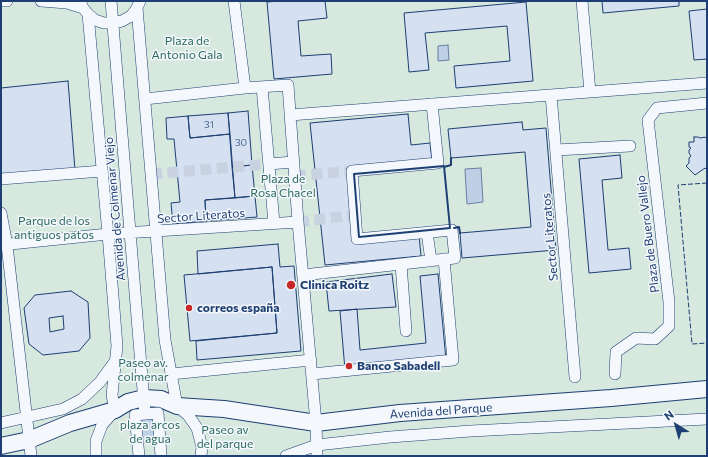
<!DOCTYPE html>
<html>
<head>
<meta charset="utf-8">
<style>
  body { margin:0 }
  #map { position:relative; width:708px; height:457px; overflow:hidden; background:#f4f7fb; font-family:Commissioner,sans-serif }
  canvas { display:block }
  .frame { position:absolute; inset:0; border:2px solid #1d3f73; pointer-events:none }
  .north { position:absolute; left:656px; top:405px; width:40px; height:40px; -webkit-text-stroke:3px #f4f7fb; paint-order:stroke; rotate:323deg; font-size:11px; font-weight:700; line-height:16px; text-align:center; color:#1d3f73 }
  .north::after { content:''; display:block; margin:auto; width:14px; height:18px; background:#1d3f73; clip-path:polygon(50% 0,100% 100%,50% 72%,0 100%) }
</style>
</head>
<body>
<div id="map">
<canvas width="708" height="457"></canvas>
<div class="frame"></div>
<div class="north">N</div>
</div>
<script>
const c = document.querySelector('canvas').getContext('2d');
c.lineJoin = 'round';
function paint(path, color) { c.fillStyle = color; c.fill(path, 'evenodd'); }
const toPath = rows => new Path2D(rows.map(r => 'M' + r).join(''));
function stroke(path, color, width, dash) { c.strokeStyle = color; c.lineWidth = width; c.lineCap = dash ? 'butt' : 'round'; c.setLineDash(dash || []); c.stroke(path); }
function label(font, color, halo, rows, align = 'center') {
  c.font = font + ' Commissioner,sans-serif'; c.lineWidth = 3; c.setLineDash([]); c.textBaseline = 'middle'; c.strokeStyle = halo; c.fillStyle = color; for (const [text, x, y, turn = 0] of rows) {
    c.save(); c.translate(x, y); c.rotate((+turn || 0) * Math.PI / 180); c.textAlign = isNaN(turn) ? turn : align; if (halo) c.strokeText(text, 0, 0); c.fillText(text, 0, 0); c.restore();
  }
}
const green = toPath([
  [1,1,707,1,707,456,1,456,1,1]
]);
paint(green, '#d7e8df');
stroke(green, '#687fa3', 1);
const water = toPath([
  [448,45,449,60,438,61,438,46,448,45],
  [481,168,483,202,467,204,465,169,481,168],
  [155,417,156,441,142,443,140,418,155,417]
]);
paint(water, '#bed0e5');
stroke(water, '#687fa3', 1);
const building = toPath([
  [279,1,325,1,327,18,298,21,301,56,331,54,332,74,274,79,267,2,279,1],
  [602,1,679,1,679,6,603,13,602,1],
  [526,2,533,81,456,88,454,66,510,61,507,26,425,33,429,70,409,72,404,13,526,2],
  [707,9,707,59,694,60,689,11,707,9],
  [68,81,75,170,1,176,1,88,68,81],
  [248,111,252,165,232,167,228,113,248,111],
  [228,113,230,134,190,138,188,116,228,113],
  [408,114,411,145,430,143,432,161,349,168,355,242,419,235,421,256,325,265,310,123,408,114],
  [188,116,190,138,230,134,235,198,205,200,206,221,173,224,171,203,180,202,174,139,167,139,166,118,188,116],
  [522,122,523,130,546,128,556,250,462,258,460,233,531,227,525,152,451,158,448,129,522,122],
  [694,137,698,137,700,138,705,137,707,139,707,170,705,168,695,175,686,166,689,163,689,158,691,156,689,153,689,150,691,148,689,147,689,142,694,142,694,137],
  [620,155,622,178,602,180,608,250,629,248,631,269,589,273,579,159,620,155],
  [252,165,255,196,235,198,232,167,252,165],
  [255,196,257,217,206,221,205,200,255,196],
  [278,244,280,267,294,266,301,351,197,360,196,341,277,333,272,267,198,274,197,251,278,244],
  [272,267,277,333,190,341,184,275,272,267],
  [392,274,396,307,329,311,326,282,392,274],
  [438,274,446,360,345,370,340,311,357,309,360,350,426,343,420,276,438,274],
  [71,291,88,302,90,338,79,351,43,355,29,344,24,308,35,295,71,291],
  [63,316,64,329,50,332,49,318,63,316]
]);
paint(building, '#d5e0f0');
stroke(building, '#1d3f73', 1);
stroke(toPath([
  [151,174,269,164],
  [295,176,352,171],
  [298,222,355,215]
]), '#c9d2e0', 11, [11, 5.5]);
const street = toPath([
  [1,1,7,1],
  [41,1,67,3,83,8],
  [80,1,83,8,88,14,95,20,104,23,112,23,122,21,131,16,137,8,140,1],
  [111,1,145,414],
  [582,1,590,92],
  [137,8,165,340,177,406,188,415,197,428,202,447,201,456],
  [88,14,108,234,117,346,112,395,115,410,102,425,96,441,96,456],
  [262,87,274,223],
  [245,88,288,85,298,222,316,423,317,456],
  [551,95,575,377],
  [145,99,245,88,234,1],
  [290,115,707,83],
  [556,150,630,146],
  [269,164,293,162],
  [1,179,102,171],
  [1,213,7,245,31,456],
  [427,232,431,261],
  [1,245,108,234,298,222],
  [401,264,406,331],
  [303,275,455,258,452,230,357,239,352,171,438,163,432,104],
  [171,374,311,360],
  [312,374,453,360,444,259],
  [615,374,616,352,636,338,655,339,669,326,669,302,648,120,657,108,707,103],
  [1,423,63,409,82,399,100,382,116,360],
  [139,456,135,415,158,413,161,456],
  [286,456,317,445,390,437,471,431,707,419]
]);
const secondary = toPath([
  [1,446,29,440,70,423,115,410,128,402,144,398,161,399,177,406,224,409,316,423,400,413,611,398,707,389]
]);
stroke(street, '#1d3f73', 12);
stroke(secondary, '#1d3f73', 18);
stroke(street, '#f4f7fb', 11);
stroke(secondary, '#f4f7fb', 16);
stroke(toPath([
  [707,183,678,185,692,344,707,343]
]), '#1d3f73', 1, [5, 2]);
stroke(toPath([
  [444,166,450,228,359,237,354,174,444,166],
  [444,167,451,165,451,158],
  [454,228,459,227,460,233]
]), '#1d3f73', 2);
for (const [x, y, r, color] of [
  [291,285,5,"#c62828"],
  [189,308,4,"#c62828"],
  [349,366,4,"#c62828"]
]) { const dot = new Path2D(); dot.arc(x, y, r, 0, 2 * Math.PI); c.fillStyle = color; c.fill(dot); stroke(dot, '#f4f7fb', 1.5); }
label('10px', '#4b6792', null, [
  ["31",209,125],
  ["30",241,143]
]);
label('12px', '#2c6c60', '#f4f7fb', [
  ["Plaza de",187,41],
  ["Antonio Gala",187,55],
  ["Plaza de",283,179],
  ["Rosa Chacel",283,193],
  ["Parque de los",54,221],
  ["antiguos patos",54,235],
  ["Paseo av.",143,363],
  ["colmenar",143,377],
  ["plaza arcos",150,425],
  ["de agua",150,439],
  ["Paseo av",225,430],
  ["del parque",225,444]
]);
label('12px', '#1d3f73', '#f4f7fb', [
  ["Avenida de Colmenar Viejo",115,209,-95],
  ["Sector Literatos",201,216,-4],
  ["Plaza de Buero Vallejo",648,234,-97],
  ["Sector Literatos",550,237,-95],
  ["Avenida del Parque",441,411,-4]
]);
label('bold 12px', '#1d3f73', '#f4f7fb', [
  ["Clinica Roitz",300,285],
  ["correos españa",197,308],
  ["Banco Sabadell",357,366]
], 'left');
</script>
</body>
</html>
